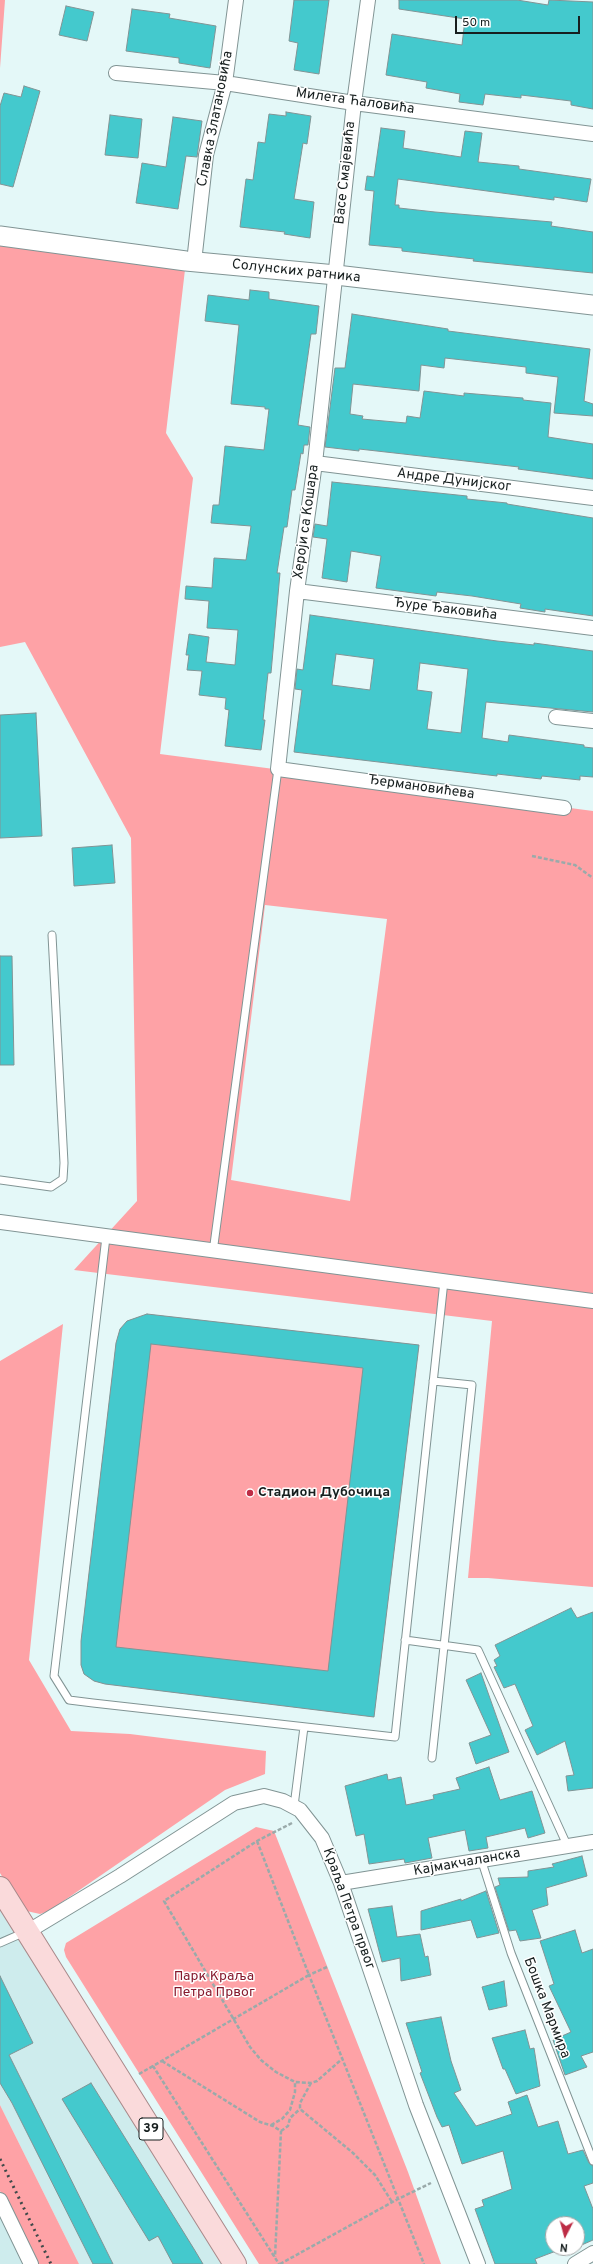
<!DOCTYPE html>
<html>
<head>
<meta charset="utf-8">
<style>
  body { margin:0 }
  #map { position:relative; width:593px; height:2264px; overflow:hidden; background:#e4f8f8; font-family:Overpass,sans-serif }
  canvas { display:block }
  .north { position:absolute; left:545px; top:2216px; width:40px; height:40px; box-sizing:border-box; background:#fff; border:1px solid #a2a5a5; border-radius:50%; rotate:186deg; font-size:11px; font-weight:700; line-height:16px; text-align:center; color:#171f1f }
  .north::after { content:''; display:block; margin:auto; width:14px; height:18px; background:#bd2c45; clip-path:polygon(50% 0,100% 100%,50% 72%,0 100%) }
  .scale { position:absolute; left:455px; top:16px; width:125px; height:18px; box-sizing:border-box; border:2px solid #171f1f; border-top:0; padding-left:5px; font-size:12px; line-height:14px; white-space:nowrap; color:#171f1f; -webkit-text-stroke:3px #fff; paint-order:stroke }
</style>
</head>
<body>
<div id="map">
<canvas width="593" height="2264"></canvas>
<div class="north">N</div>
<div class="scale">50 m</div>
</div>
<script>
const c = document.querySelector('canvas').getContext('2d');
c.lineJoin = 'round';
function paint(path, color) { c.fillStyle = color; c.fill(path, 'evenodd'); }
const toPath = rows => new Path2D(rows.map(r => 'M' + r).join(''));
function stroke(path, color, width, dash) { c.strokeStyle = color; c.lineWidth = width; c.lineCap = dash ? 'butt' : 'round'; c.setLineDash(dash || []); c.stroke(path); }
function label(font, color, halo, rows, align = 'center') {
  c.font = font + ' Overpass,sans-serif'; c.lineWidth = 3; c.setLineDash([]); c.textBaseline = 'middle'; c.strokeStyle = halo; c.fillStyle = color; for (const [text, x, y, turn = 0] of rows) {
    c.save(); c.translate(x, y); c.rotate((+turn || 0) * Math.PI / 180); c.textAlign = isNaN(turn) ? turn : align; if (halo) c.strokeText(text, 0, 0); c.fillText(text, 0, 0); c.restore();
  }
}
paint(toPath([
  [0,1888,235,2264,79,2264,0,2105],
  [0,2200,31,2264,0,2264]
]), '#ceeced');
paint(toPath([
  [0,0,5,0,0,68],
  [0,236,186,261,166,433,193,478,160,754,593,811,593,1587,488,1578,468,1578,492,1321,74,1270,137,1201,131,838,25,642,0,647],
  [265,905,387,919,350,1201,231,1180],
  [147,1314,419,1345,374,1717,105,1684,94,1681,84,1674,81,1665,81,1641,116,1343,120,1329,127,1321],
  [63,1324,29,1660,71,1731,130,1734,266,1751,265,1774,225,1790,49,1911,40,1914,22,1910,0,1873,0,1361],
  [256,1827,274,1831,408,2172,441,2264,259,2264,66,1957,64,1950,66,1943],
  [0,2105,79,2264,37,2264,0,2191]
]), '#fea2a6');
const building = toPath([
  [294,0,329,0,319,74,294,70,298,43,289,41,294,0],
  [399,0,517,0,548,5,549,0,593,2,593,109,571,105,571,101,521,95,521,98,485,94,483,105,459,102,460,94,426,88,427,82,386,75,392,34,462,45,465,19,399,9,399,0],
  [66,6,94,12,87,41,59,35,66,6],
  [132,9,170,14,169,18,216,26,210,68,179,63,179,58,126,51,132,9],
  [24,86,40,91,13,187,0,184,0,106,4,93,21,97,24,86],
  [286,112,311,116,307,144,303,143,294,199,314,202,310,238,284,234,285,232,240,227,246,179,253,180,258,142,265,143,269,114,286,116,286,112],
  [110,115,142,119,138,158,105,155,110,115],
  [173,117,202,121,197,157,186,156,178,209,136,203,142,163,166,167,173,117],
  [381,128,405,131,403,148,461,157,465,131,482,133,478,162,519,166,519,169,591,179,587,202,554,197,554,200,398,179,395,205,399,205,399,208,435,212,552,222,551,226,593,232,593,273,473,261,474,259,402,251,402,248,369,245,374,191,365,190,367,176,374,177,381,128],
  [250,290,269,292,269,299,319,306,316,334,311,334,298,425,310,427,308,445,304,445,303,454,301,453,295,490,292,490,287,527,284,527,277,573,280,573,271,673,268,673,263,720,265,720,261,750,225,746,229,710,225,709,226,698,199,695,202,671,187,670,189,655,186,655,189,634,209,637,206,662,235,665,238,630,207,628,209,601,185,599,186,586,212,588,214,558,246,560,251,526,211,523,213,505,219,505,225,446,264,450,269,409,265,409,265,407,231,404,239,325,205,321,208,295,249,300,250,290],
  [352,314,448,329,448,331,590,349,584,401,593,404,593,416,554,413,558,377,526,373,526,367,445,358,444,368,421,365,419,391,353,384,350,414,363,416,362,419,406,423,407,416,420,418,424,391,464,396,464,393,523,398,523,400,551,403,548,437,593,444,593,479,518,469,519,467,359,449,359,451,325,447,335,368,345,368,352,314],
  [332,482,467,496,467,499,507,503,507,504,593,518,593,616,545,609,545,612,520,608,521,604,472,596,437,592,436,596,376,588,381,556,351,551,347,582,322,578,327,539,313,537,315,524,327,526,332,482],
  [310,615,497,641,534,645,534,643,593,651,593,712,486,702,482,738,508,742,509,735,584,745,584,747,593,748,593,777,580,776,580,780,542,776,541,779,497,774,497,776,294,752,302,690,295,689,297,669,303,670,310,615],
  [336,654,374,659,370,690,332,685,336,654],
  [420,663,468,669,461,733,427,729,432,692,417,690,420,663],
  [36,713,42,836,0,838,0,715,36,713],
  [112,845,115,883,74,886,72,848,112,845],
  [0,956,12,956,14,1065,0,1065,0,956],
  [147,1314,419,1345,374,1717,105,1684,94,1681,84,1674,81,1665,81,1641,116,1343,120,1329,127,1321,147,1314],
  [151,1344,363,1368,328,1671,116,1647,151,1344],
  [571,1608,577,1618,593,1612,593,1788,568,1791,566,1776,574,1775,565,1741,537,1755,525,1730,533,1726,515,1684,504,1688,494,1667,497,1666,494,1660,500,1656,495,1645,571,1608],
  [481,1673,509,1752,476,1764,469,1743,491,1735,466,1680,481,1673],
  [489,1767,500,1800,532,1791,545,1833,528,1838,525,1828,486,1837,488,1848,469,1851,465,1830,428,1838,432,1858,405,1863,404,1859,369,1864,364,1834,356,1836,345,1786,387,1774,388,1780,401,1777,406,1805,434,1799,433,1795,460,1789,456,1778,489,1767],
  [582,1856,587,1876,546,1888,548,1905,532,1910,541,1938,520,1941,516,1930,509,1931,495,1887,500,1885,498,1878,528,1877,528,1871,554,1867,552,1864,582,1856],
  [486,1891,499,1933,477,1938,471,1920,421,1930,421,1911,461,1899,461,1901,486,1891],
  [392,1906,397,1937,420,1934,425,1957,428,1956,431,1975,401,1981,400,1958,382,1962,368,1909,392,1906],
  [575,1930,582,1953,593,1949,593,2052,581,2056,587,2067,565,2075,553,2040,571,2032,549,1986,554,1984,540,1941,575,1930],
  [0,1976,33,2043,9,2055,113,2264,93,2264,12,2103,0,2083,0,1976],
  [504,1981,507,2006,489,2010,482,1987,504,1981],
  [441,2017,451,2061,461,2090,454,2093,476,2126,512,2114,508,2102,527,2095,538,2127,558,2121,568,2154,583,2150,589,2163,593,2166,593,2183,584,2186,593,2209,593,2240,577,2247,577,2224,553,2224,553,2248,564,2248,535,2259,537,2264,495,2264,475,2209,484,2206,482,2200,512,2189,503,2151,462,2164,449,2125,442,2127,437,2117,420,2073,422,2072,406,2023,441,2017],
  [525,2030,530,2049,534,2048,540,2086,516,2094,505,2069,503,2069,492,2038,525,2030],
  [91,2083,194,2249,203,2264,173,2264,158,2236,149,2241,62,2099,91,2083]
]);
paint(building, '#44c9cd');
stroke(building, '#819495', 1);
const service = toPath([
  [0,1180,51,1187,63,1179,64,1163,52,935],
  [106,1237,54,1676,69,1700,93,1703,395,1737,444,1281],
  [213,1252,278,769],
  [405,1640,478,1650,567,1845],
  [432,1758,472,1385,433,1381],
  [294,1806,304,1727],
  [482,1862,511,1953,593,2161],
  [0,1943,25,1932]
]);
const minor = toPath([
  [368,0,354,103,315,463,297,591,278,769,564,808],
  [116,73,225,83,354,103,593,134],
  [194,262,206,155,225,83,236,0],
  [315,463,593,498],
  [297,591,593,628],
  [556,717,593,721],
  [0,1222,593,1301],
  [341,1883,593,1842],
  [27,1932,120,1876,234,1803,264,1796,283,1801,300,1810,322,1838,341,1883,416,2105,478,2264],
  [0,2200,31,2264],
  [575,2264,593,2253]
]);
const secondary = toPath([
  [0,236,186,261,336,275,593,305]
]);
const primary = toPath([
  [0,1888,235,2264]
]);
stroke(service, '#819494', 9);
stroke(minor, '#819494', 16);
stroke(secondary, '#819494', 21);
stroke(primary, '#a8898a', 24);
stroke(toPath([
  [532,856,575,865,593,878],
  [292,1823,257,1841,164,1901,250,2047,261,2060,276,2072,295,2082,311,2083,317,2081,342,2059],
  [257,1841,309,1975,153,2066,279,2264],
  [327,1967,309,1975,424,2264],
  [162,2061,260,2122,273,2126,281,2131,275,2257],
  [139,2074,153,2066],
  [311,2083,300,2103,300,2109,353,2153,375,2175,392,2202],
  [271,2125,282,2119,290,2110,295,2092,295,2082],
  [281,2131,288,2126,290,2118,300,2109],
  [280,2264,398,2199,431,2183]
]), '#9aaaaa', 2.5, [4, 2]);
stroke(service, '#fff', 7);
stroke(minor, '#fff', 14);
stroke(secondary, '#fff', 19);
stroke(primary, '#fadadb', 22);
stroke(toPath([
  [0,2159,51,2264]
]), '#404a4a', 3, [2, 4]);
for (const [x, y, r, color] of [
  [250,1493,4,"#bd2c45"]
]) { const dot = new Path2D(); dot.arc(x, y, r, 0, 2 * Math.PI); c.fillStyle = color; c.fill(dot); stroke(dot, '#fff', 1.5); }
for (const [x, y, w] of [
  [151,2129,24]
]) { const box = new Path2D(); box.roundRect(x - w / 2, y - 11, w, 22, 3); c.fillStyle = '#fff'; c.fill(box); stroke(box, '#171f1f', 1); }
label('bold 13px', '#171f1f', null, [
  ["39",151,2129]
]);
label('14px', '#171f1f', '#fff', [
  ["Милета Ћаловића",355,102,8],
  ["Славка Златановића",216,119,-79],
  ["Васе Смајевића",346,173,-84],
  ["Солунских ратника",296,272,6],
  ["Андре Дунијског",454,481,7],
  ["Хероји са Кошара",307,522,-82],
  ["Ђуре Ђаковића",445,610,7],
  ["Ђермановићева",421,788,8],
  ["Кајмакчаланска",467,1863,-10],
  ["Краља Петра првог",348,1909,70],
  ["Бошка Мармира",546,2008,69]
]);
label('bold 14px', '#171f1f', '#fff', [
  ["Стадион Дубочица",258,1493]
], 'left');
label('14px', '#86192d', '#fff', [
  ["Парк Краља",214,1977],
  ["Петра Првог",214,1993]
]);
</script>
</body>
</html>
